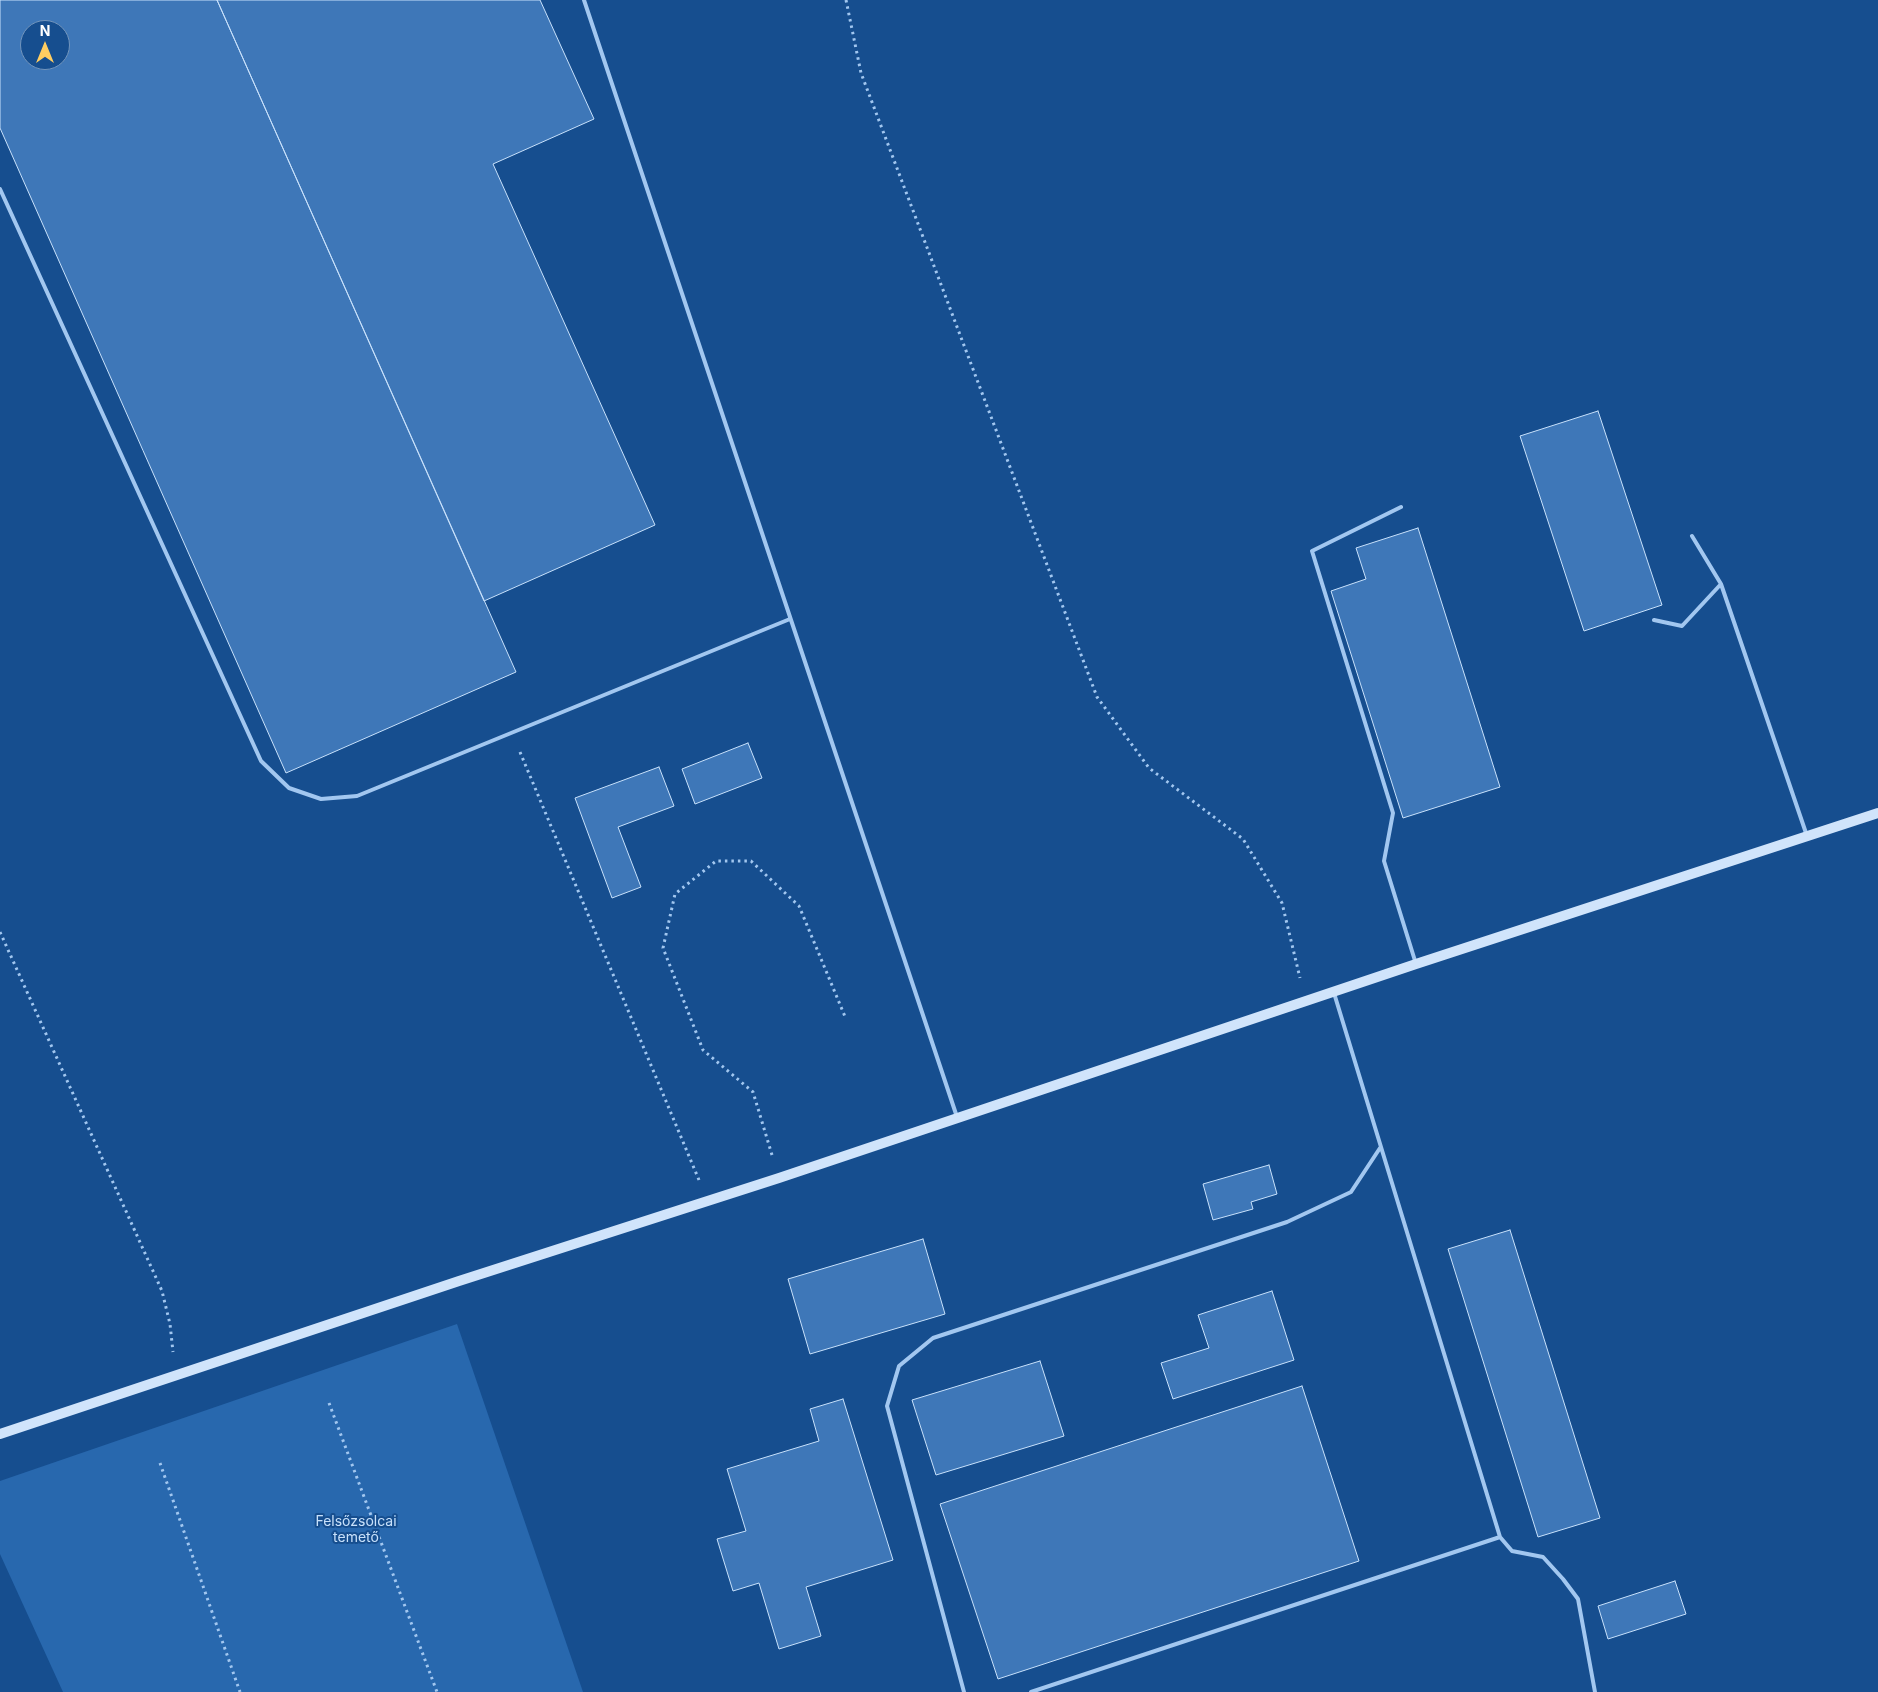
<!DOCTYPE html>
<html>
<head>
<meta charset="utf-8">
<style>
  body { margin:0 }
  #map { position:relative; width:1878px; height:1692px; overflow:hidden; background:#164e8f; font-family:Inter,sans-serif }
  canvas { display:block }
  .north { position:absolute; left:20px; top:20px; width:50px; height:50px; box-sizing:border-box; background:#164e8f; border:1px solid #7395bc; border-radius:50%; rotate:0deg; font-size:14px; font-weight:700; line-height:20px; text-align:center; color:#fff }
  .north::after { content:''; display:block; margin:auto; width:18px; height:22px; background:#ffcd61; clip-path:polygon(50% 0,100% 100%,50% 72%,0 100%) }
</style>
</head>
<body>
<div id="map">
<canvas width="1878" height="1692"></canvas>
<div class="north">N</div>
</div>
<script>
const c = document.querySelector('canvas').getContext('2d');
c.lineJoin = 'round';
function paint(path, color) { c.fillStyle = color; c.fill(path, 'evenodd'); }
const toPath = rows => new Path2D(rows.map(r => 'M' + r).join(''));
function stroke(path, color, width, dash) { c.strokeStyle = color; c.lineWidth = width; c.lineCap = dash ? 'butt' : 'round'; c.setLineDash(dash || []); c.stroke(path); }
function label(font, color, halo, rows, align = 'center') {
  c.font = font + ' Inter,sans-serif'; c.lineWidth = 4; c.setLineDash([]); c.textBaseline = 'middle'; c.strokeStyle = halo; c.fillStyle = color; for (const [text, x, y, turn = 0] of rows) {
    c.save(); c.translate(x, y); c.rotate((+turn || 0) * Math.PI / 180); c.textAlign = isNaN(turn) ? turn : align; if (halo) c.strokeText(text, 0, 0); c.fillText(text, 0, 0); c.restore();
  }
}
paint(toPath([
  [457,1324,583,1692,63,1692,0,1554,0,1481]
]), '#2868ae');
const building = toPath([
  [0,0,217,0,516,672,286,773,0,128,0,0],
  [30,30,60,30,60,60,30,60,30,30],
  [217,0,540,0,594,119,493,164,655,525,484,601,217,0],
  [1598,411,1662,605,1584,631,1520,436,1598,411],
  [1418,528,1500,787,1403,818,1331,591,1366,579,1356,548,1418,528],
  [748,743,762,778,695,804,682,769,748,743],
  [659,767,674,806,618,827,641,887,612,898,575,798,659,767],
  [1269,1165,1277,1194,1251,1202,1253,1209,1213,1220,1203,1184,1269,1165],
  [1510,1230,1600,1518,1538,1537,1448,1249,1510,1230],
  [923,1239,945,1314,810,1354,788,1279,923,1239],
  [1272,1291,1294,1360,1173,1399,1161,1363,1209,1348,1198,1315,1272,1291],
  [1040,1361,1064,1436,936,1475,912,1400,1040,1361],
  [1302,1386,1359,1561,998,1679,940,1504,1302,1386],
  [843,1399,893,1560,806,1587,821,1636,779,1649,759,1583,733,1591,717,1539,746,1531,727,1469,819,1441,810,1409,843,1399],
  [1675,1581,1686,1614,1608,1639,1598,1606,1675,1581]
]);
paint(building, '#3e77b8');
stroke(building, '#c8e1fb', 1);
stroke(toPath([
  [846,0,861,73,1097,697,1149,768,1243,839,1282,903,1300,978],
  [520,752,699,1180],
  [0,932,162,1291,170,1324,173,1352],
  [772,1155,753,1092,703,1050,663,948,675,894,716,861,751,861,799,906,846,1019],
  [329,1403,437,1692],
  [160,1463,240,1692]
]), '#a2c7f0', 3, [2.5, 4]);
stroke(toPath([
  [584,0,957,1117],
  [0,189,261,761,289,788,321,799,357,796,790,619],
  [1401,507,1312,551,1393,813,1384,861,1416,964],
  [1692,536,1721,584,1807,836],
  [1654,620,1682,626,1721,584],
  [1334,993,1500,1537,1512,1551,1543,1557,1563,1579,1578,1599,1595,1692],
  [964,1692,887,1406,899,1366,933,1338,1287,1222,1351,1192,1380,1148],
  [1031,1692,1500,1537]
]), '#a2c7f0', 4);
stroke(toPath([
  [0,1434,459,1281,779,1178,1416,964,1878,813]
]), '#d0e4fb', 10);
label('14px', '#c8e1fb', '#164e8f', [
  ["Felsőzsolcai",356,1522],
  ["temető",356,1538]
]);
</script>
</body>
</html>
